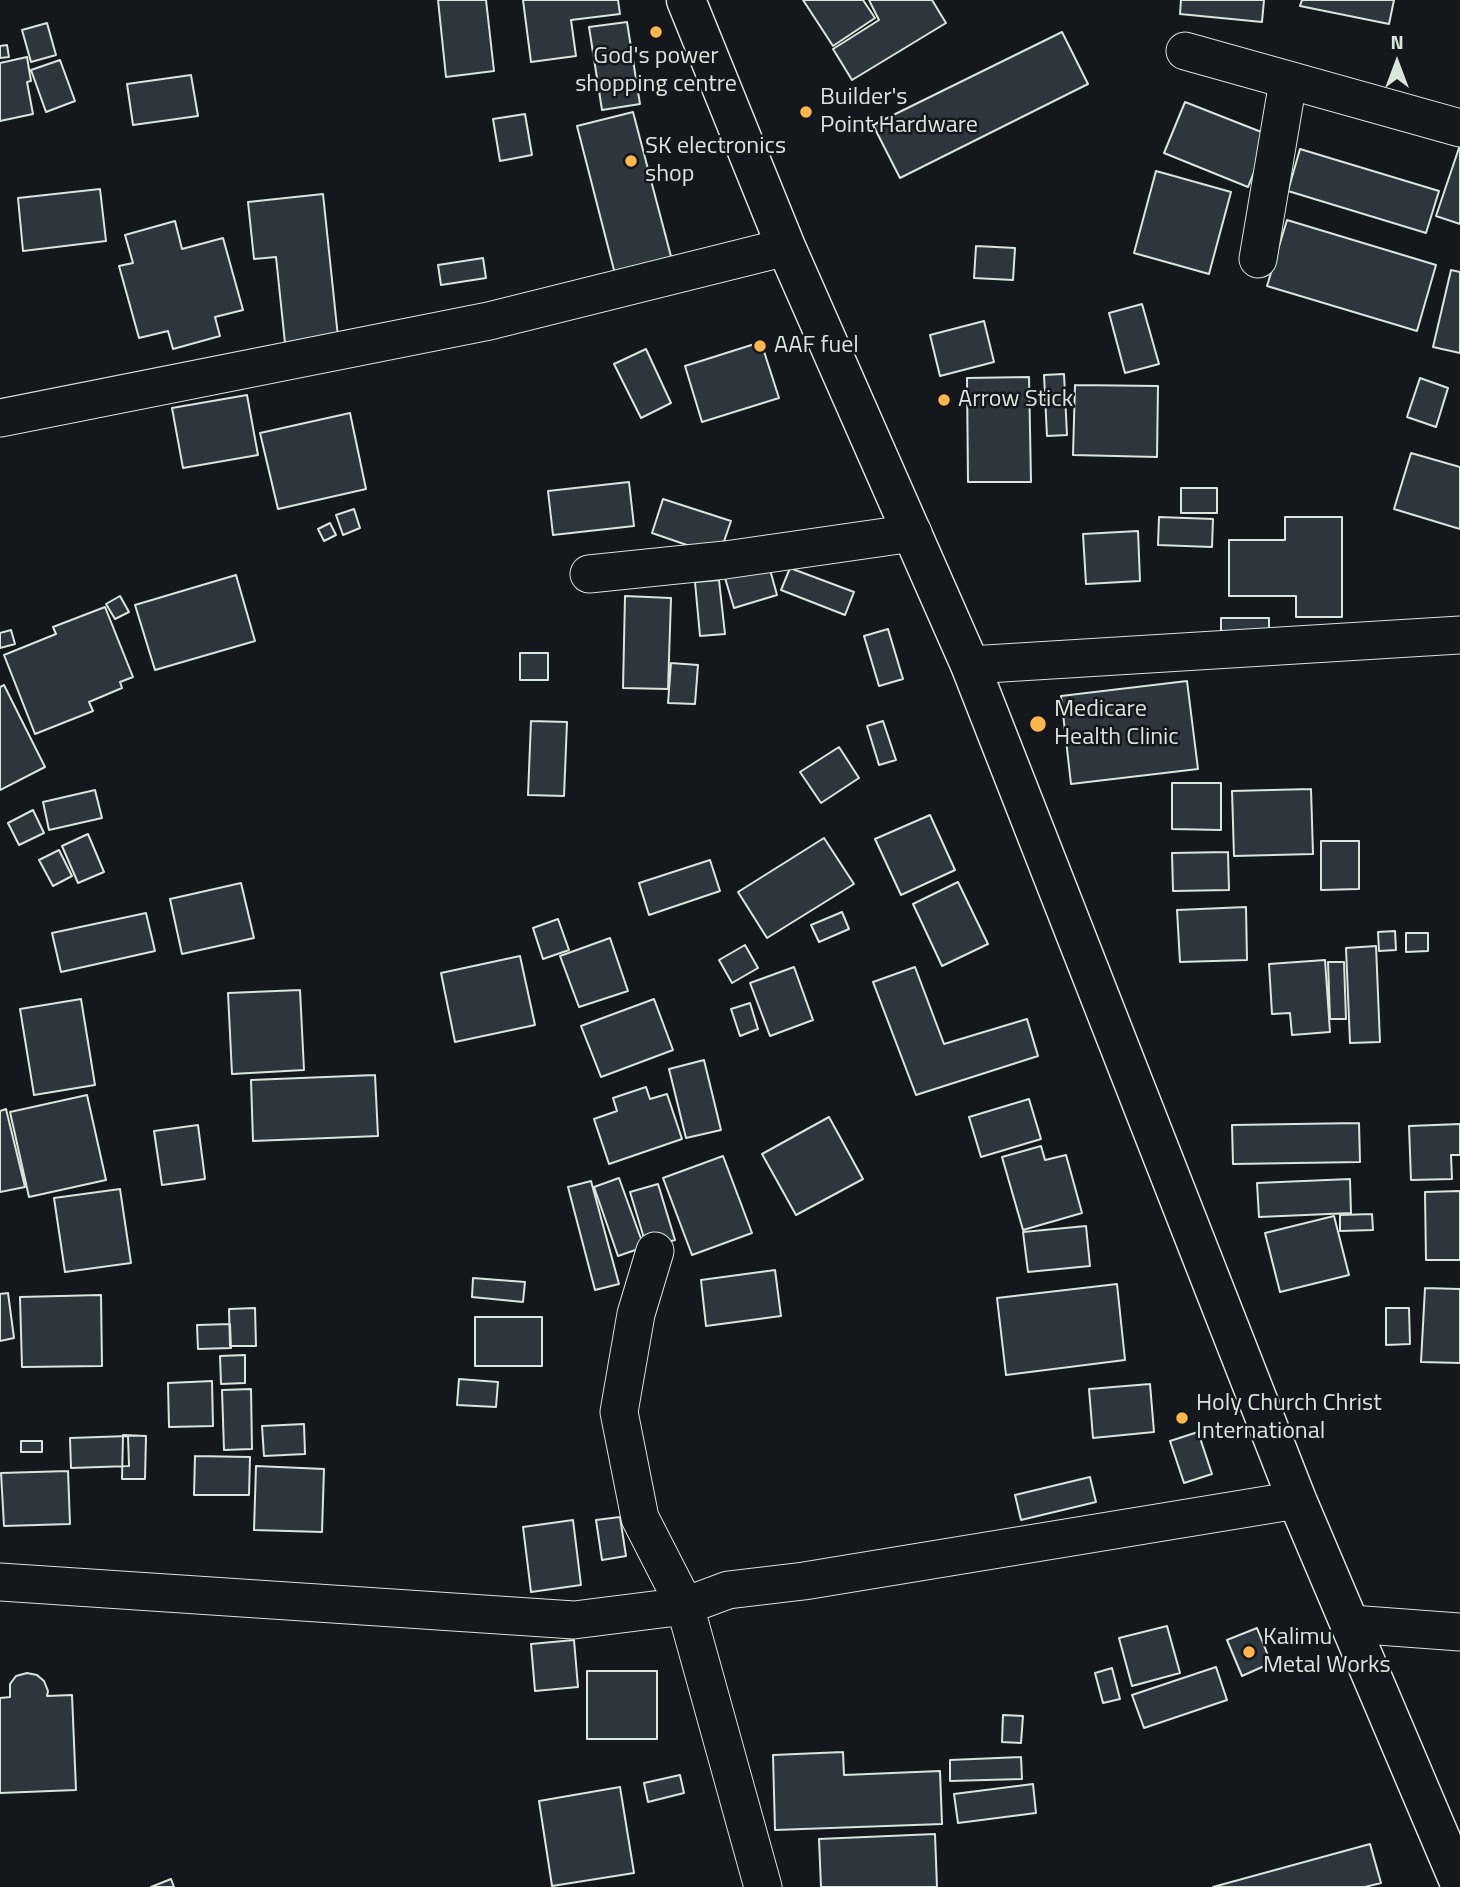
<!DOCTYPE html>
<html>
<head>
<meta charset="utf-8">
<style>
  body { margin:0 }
  #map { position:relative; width:1460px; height:1887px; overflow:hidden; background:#14181c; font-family:"Titillium Web",sans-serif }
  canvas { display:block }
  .north { position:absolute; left:1362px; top:28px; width:70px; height:70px; -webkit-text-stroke:5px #14181c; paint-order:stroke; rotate:0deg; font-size:19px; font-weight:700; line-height:28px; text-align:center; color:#d8e6dc }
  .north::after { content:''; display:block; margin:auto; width:24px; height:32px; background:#d8e6dc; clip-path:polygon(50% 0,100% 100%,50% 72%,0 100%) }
</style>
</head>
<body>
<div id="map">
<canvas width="1460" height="1887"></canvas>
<div class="north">N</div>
</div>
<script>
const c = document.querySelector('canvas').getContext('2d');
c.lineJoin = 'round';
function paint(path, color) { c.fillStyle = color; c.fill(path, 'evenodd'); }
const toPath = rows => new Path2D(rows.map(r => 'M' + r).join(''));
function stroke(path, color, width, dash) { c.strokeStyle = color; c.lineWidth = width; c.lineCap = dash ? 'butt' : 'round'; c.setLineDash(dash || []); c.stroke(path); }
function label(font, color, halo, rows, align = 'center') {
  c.font = font + ' "Titillium Web",sans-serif'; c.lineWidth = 5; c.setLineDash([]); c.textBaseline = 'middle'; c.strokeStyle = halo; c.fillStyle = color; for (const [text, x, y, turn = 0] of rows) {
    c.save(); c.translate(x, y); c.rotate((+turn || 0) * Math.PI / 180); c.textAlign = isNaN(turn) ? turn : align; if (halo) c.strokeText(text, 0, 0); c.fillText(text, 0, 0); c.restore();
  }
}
const building = toPath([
  [438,0,486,0,494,71,446,77,438,0],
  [523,0,618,0,620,14,571,20,576,56,531,62,523,0],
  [803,0,863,0,875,18,833,46,803,0],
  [869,0,932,0,946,23,852,80,833,49,879,20,869,0],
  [1181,0,1264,0,1262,22,1180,14,1181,0],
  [1302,0,1394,0,1389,24,1300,6,1302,0],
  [627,22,640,104,602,110,589,27,627,22],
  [47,23,56,55,31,62,22,30,47,23],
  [1062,32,1088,84,900,178,873,125,1062,32],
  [7,45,9,57,0,58,0,46,7,45],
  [27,57,31,81,27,82,33,114,0,121,0,63,27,57],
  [60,60,75,101,46,112,31,70,60,60],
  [191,75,198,116,133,125,127,84,191,75],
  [1185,102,1269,135,1248,187,1164,153,1185,102],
  [633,112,673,264,616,278,577,126,633,112],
  [525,114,532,155,500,161,493,119,525,114],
  [1460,145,1460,224,1436,216,1460,145],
  [1300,149,1439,191,1426,233,1288,191,1300,149],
  [1156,171,1231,192,1209,274,1134,253,1156,171],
  [100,189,106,241,23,251,18,198,100,189],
  [323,194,338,337,285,343,276,257,254,259,248,202,323,194],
  [1287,220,1436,265,1417,331,1267,286,1287,220],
  [175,221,182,249,223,238,243,310,215,317,220,336,173,349,168,331,139,338,119,266,133,263,125,235,175,221],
  [976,246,1015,248,1013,280,974,278,976,246],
  [483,258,486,278,441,285,438,265,483,258],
  [1451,270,1460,272,1460,353,1433,347,1451,270],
  [1142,304,1159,364,1125,373,1109,313,1142,304],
  [984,321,994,362,940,376,930,335,984,321],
  [761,342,779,398,702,422,685,366,761,342],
  [646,349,671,403,641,418,614,364,646,349],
  [1064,374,1067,435,1047,436,1044,375,1064,374],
  [1029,377,1031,482,968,482,967,378,1029,377],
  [1420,378,1448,388,1436,427,1407,417,1420,378],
  [1075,385,1158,386,1157,457,1073,455,1075,385],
  [247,395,258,455,183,468,172,408,247,395],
  [350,413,366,489,278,509,260,433,350,413],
  [1411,453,1460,467,1460,529,1394,509,1411,453],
  [629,482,634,526,553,535,548,491,629,482],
  [1181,488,1217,488,1217,513,1181,513,1181,488],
  [663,499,731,521,719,556,652,533,663,499],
  [354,509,360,528,343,535,336,515,354,509],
  [1159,517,1213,519,1212,547,1158,545,1159,517],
  [1285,517,1342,517,1342,617,1296,617,1296,596,1229,596,1229,540,1285,540,1285,517],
  [330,523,336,535,324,541,318,529,330,523],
  [1138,531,1140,581,1086,584,1083,534,1138,531],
  [769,566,777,595,734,608,725,578,769,566],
  [790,568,854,592,845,615,781,590,790,568],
  [236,575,255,641,155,670,135,605,236,575],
  [719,580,725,634,700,636,695,582,719,580],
  [120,596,129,612,115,619,106,604,120,596],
  [625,596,671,598,668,689,623,688,625,596],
  [105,607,133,677,120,682,122,688,89,702,93,711,35,734,4,655,56,634,53,627,105,607],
  [1221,618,1269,618,1269,637,1221,637,1221,618],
  [888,629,903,679,879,686,864,636,888,629],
  [11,630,15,644,0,648,0,633,11,630],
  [520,653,548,653,548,680,520,680,520,653],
  [671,663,698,665,695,704,668,703,671,663],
  [1187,681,1198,769,1071,784,1061,696,1187,681],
  [4,685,45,767,0,790,0,687,4,685],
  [531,721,567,722,564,796,528,795,531,721],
  [883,721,896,760,879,765,867,726,883,721],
  [839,747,859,778,821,803,800,772,839,747],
  [1172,783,1221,783,1221,830,1172,829,1172,783],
  [1311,789,1313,854,1234,856,1232,791,1311,789],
  [95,790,102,818,49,830,43,802,95,790],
  [33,810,44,833,19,845,8,823,33,810],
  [930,815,955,870,901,895,875,839,930,815],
  [88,834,104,872,78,883,62,846,88,834],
  [824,838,854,884,767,938,738,892,824,838],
  [1321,841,1359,841,1359,889,1321,890,1321,841],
  [59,850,72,876,53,886,39,860,59,850],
  [1228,852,1229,890,1173,891,1172,853,1228,852],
  [710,860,720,891,649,915,639,883,710,860],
  [958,882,988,944,942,966,913,904,958,882],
  [241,883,254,938,182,954,170,899,241,883],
  [1246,907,1247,960,1180,962,1177,910,1246,907],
  [842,912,849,929,819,942,811,925,842,912],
  [146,913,155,951,61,972,52,933,146,913],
  [558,919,569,950,543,959,533,928,558,919],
  [1395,931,1396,950,1379,951,1378,932,1395,931],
  [1406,933,1428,933,1428,951,1406,952,1406,933],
  [610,938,628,991,579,1007,560,956,610,938],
  [745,945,758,968,732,983,719,960,745,945],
  [1376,946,1380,1042,1350,1043,1346,948,1376,946],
  [520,956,535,1025,455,1042,441,973,520,956],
  [1325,960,1330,1032,1292,1035,1290,1013,1272,1014,1269,964,1325,960],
  [1328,962,1344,962,1346,1019,1330,1019,1328,962],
  [794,967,813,1020,770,1036,750,983,794,967],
  [915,967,944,1044,1027,1019,1038,1056,916,1095,873,982,915,967],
  [300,990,304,1070,232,1074,228,993,300,990],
  [81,999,95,1085,34,1095,20,1009,81,999],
  [654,999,673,1050,601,1077,581,1026,654,999],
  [750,1003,758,1029,740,1036,731,1009,750,1003],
  [704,1060,721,1130,686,1138,669,1069,704,1060],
  [375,1075,378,1136,253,1141,251,1080,375,1075],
  [646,1087,650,1099,667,1094,682,1139,609,1164,594,1119,617,1111,613,1098,646,1087],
  [87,1095,106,1180,29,1197,10,1112,87,1095],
  [1029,1099,1041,1139,981,1157,969,1117,1029,1099],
  [6,1109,25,1187,0,1192,0,1111,6,1109],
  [829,1117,863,1179,796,1215,762,1154,829,1117],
  [1359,1123,1360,1162,1233,1164,1232,1125,1359,1123],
  [1460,1124,1460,1155,1451,1155,1452,1179,1411,1180,1409,1126,1460,1124],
  [198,1125,205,1179,162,1185,154,1131,198,1125],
  [1041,1146,1045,1160,1066,1155,1082,1213,1023,1230,1002,1157,1041,1146],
  [723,1156,752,1233,692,1255,663,1178,723,1156],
  [619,1178,644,1247,618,1256,594,1187,619,1178],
  [1350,1179,1351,1213,1259,1217,1257,1183,1350,1179],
  [591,1181,619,1284,595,1290,568,1187,591,1181],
  [658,1184,675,1240,647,1248,630,1192,658,1184],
  [120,1189,131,1263,65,1272,54,1198,120,1189],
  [1460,1191,1460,1260,1426,1260,1425,1192,1460,1191],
  [1372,1214,1373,1230,1340,1231,1340,1215,1372,1214],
  [1334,1216,1349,1275,1280,1292,1265,1233,1334,1216],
  [1086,1226,1090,1266,1028,1272,1023,1232,1086,1226],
  [775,1270,781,1316,706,1326,701,1280,775,1270],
  [473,1278,525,1282,523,1302,472,1297,473,1278],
  [1117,1284,1125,1360,1006,1375,997,1298,1117,1284],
  [1425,1288,1460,1289,1460,1363,1421,1362,1425,1288],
  [8,1293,14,1338,0,1341,0,1294,8,1293],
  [101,1295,102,1366,22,1367,20,1297,101,1295],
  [255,1308,256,1346,230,1346,229,1309,255,1308],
  [1386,1308,1409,1308,1410,1344,1386,1345,1386,1308],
  [475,1317,542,1317,542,1366,475,1366,475,1317],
  [230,1324,231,1348,198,1349,197,1325,230,1324],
  [245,1355,245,1383,221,1384,220,1356,245,1355],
  [459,1379,498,1382,496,1407,457,1405,459,1379],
  [212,1381,213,1426,169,1427,168,1383,212,1381],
  [1150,1384,1154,1432,1093,1438,1089,1389,1150,1384],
  [251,1389,252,1449,224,1450,222,1390,251,1389],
  [304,1424,305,1454,264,1456,262,1426,304,1424],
  [1198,1432,1212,1474,1184,1483,1170,1441,1198,1432],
  [123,1435,146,1436,145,1479,122,1479,123,1435],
  [128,1436,129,1466,71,1468,70,1438,128,1436],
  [21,1441,42,1441,42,1452,21,1452,21,1441],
  [195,1456,250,1457,249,1495,194,1495,195,1456],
  [256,1466,324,1469,322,1532,254,1530,256,1466],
  [68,1471,70,1524,4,1526,1,1473,68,1471],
  [1090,1477,1096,1502,1021,1520,1015,1495,1090,1477],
  [620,1517,626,1556,602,1560,596,1520,620,1517],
  [573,1520,581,1585,531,1592,523,1527,573,1520],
  [1167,1626,1180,1673,1132,1686,1119,1638,1167,1626],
  [1257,1628,1271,1663,1242,1676,1227,1640,1257,1628],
  [574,1640,578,1687,535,1691,531,1644,574,1640],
  [1216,1667,1227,1700,1144,1728,1132,1695,1216,1667],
  [1112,1668,1120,1699,1103,1703,1095,1673,1112,1668],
  [587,1671,657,1671,657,1739,587,1739,587,1671],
  [27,1673,37,1675,44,1681,48,1691,47,1696,72,1695,76,1790,0,1793,0,1698,10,1697,10,1684,16,1676,27,1673],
  [1003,1715,1023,1716,1021,1743,1002,1742,1003,1715],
  [843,1752,844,1775,940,1771,942,1824,775,1830,773,1755,843,1752],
  [1021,1757,1022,1779,950,1781,950,1760,1021,1757],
  [680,1775,684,1793,648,1802,644,1783,680,1775],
  [1033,1784,1036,1813,958,1823,954,1794,1033,1784],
  [620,1787,634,1873,552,1886,539,1801,620,1787],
  [935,1834,937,1887,821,1887,819,1839,935,1834],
  [1370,1844,1381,1883,1365,1887,1213,1887,1370,1844],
  [171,1879,174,1887,151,1887,171,1879]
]);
paint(building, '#2c363c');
stroke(building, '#d8e6dc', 2);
const street = toPath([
  [1185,51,1460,128],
  [1258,259,1288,81],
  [0,418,489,321,786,247],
  [589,574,725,560,913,533],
  [970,665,1460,635],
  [655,1251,636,1314,619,1412,640,1518,685,1606,763,1887],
  [0,1582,574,1620,685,1606,728,1590,804,1581,1297,1500],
  [1351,1624,1460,1632]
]);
const secondary = toPath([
  [686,0,786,247,970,665,1297,1500,1460,1884]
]);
stroke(street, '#d8e6dc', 39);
stroke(secondary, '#d8e6dc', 41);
stroke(street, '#14181c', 37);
stroke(secondary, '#14181c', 38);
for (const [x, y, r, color] of [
  [656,32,7,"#ffb74d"],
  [806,112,7,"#ffb74d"],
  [631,161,7,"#ffb74d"],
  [760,346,7,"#ffb74d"],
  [944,400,7,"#ffb74d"],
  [1038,724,9,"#ffb74d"],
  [1182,1418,7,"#ffb74d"],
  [1249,1652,7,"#ffb74d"]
]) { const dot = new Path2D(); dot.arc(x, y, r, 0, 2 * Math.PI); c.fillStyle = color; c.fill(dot); stroke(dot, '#14181c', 2.5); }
label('24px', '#d8e6dc', '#14181c', [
  ["God's power",656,57,"center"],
  ["shopping centre",656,85,"center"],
  ["Builder's",820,98],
  ["Point Hardware",820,126],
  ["SK electronics",645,147],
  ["shop",645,175],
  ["AAF fuel",774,346],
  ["Arrow Stick",958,400],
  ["Medicare",1054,710],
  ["Health Clinic",1054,738],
  ["Holy Church Christ",1196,1404],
  ["International",1196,1432],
  ["Kalimu",1263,1638],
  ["Metal Works",1263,1666]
], 'left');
</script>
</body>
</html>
